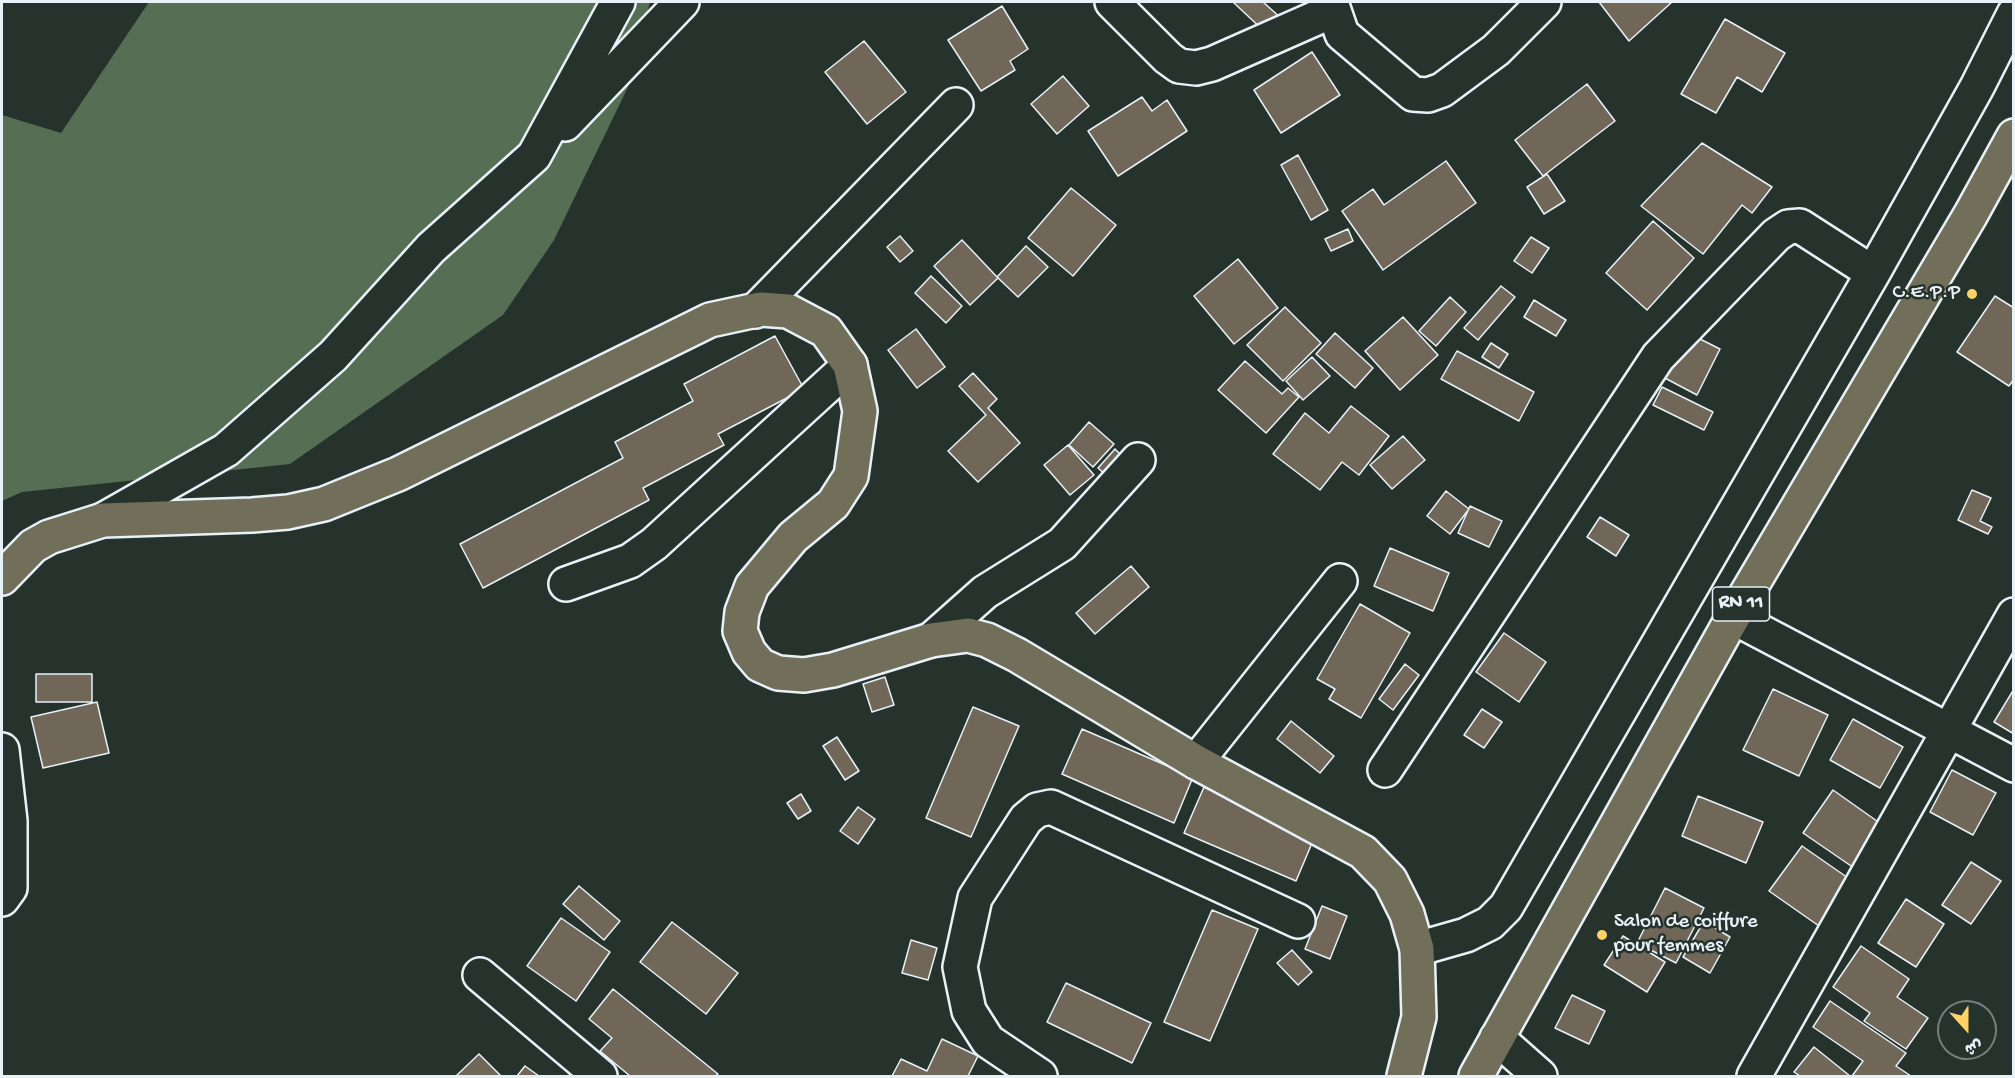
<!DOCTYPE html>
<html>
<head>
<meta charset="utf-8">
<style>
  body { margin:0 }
  #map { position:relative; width:2015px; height:1078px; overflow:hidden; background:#26332d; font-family:"Gochi Hand","Playpen Sans Arabic",sans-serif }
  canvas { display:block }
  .frame { position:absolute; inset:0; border:3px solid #e8f1f8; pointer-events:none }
  .north { position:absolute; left:1937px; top:1000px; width:60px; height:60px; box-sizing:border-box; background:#26332d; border:2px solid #747f7e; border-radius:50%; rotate:159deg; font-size:16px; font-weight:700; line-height:24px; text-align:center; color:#e8f1f8 }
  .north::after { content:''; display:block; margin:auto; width:21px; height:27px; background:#ffd166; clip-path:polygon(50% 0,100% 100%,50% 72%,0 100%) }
</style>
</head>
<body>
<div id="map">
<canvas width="2015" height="1078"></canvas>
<div class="frame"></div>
<div class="north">ش</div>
</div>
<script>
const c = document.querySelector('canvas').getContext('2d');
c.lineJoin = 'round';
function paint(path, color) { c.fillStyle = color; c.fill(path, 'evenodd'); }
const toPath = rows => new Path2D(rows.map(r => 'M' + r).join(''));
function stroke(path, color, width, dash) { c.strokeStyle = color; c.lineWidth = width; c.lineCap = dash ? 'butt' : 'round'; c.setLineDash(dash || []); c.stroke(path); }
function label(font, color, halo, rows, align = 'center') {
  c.font = font + ' "Gochi Hand",sans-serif'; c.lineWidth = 5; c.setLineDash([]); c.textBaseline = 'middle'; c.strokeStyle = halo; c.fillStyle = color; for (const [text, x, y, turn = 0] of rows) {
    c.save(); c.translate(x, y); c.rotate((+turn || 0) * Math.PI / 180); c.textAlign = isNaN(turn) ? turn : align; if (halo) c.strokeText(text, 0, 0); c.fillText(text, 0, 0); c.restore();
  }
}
paint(toPath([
  [149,2,650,2,628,87,554,240,503,315,290,464,22,492,2,501,2,115,61,133]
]), '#566e54');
const building = toPath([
  [1233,2,1263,2,1281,18,1266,33,1233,2],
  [1599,2,1672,2,1629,41,1599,2],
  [1002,6,1028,49,1010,61,1015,70,981,91,948,40,1002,6],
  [1725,19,1785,53,1762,92,1737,77,1716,113,1681,94,1725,19],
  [864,41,906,92,867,124,825,72,864,41],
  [1312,52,1340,95,1281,133,1254,90,1312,52],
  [1063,76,1089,106,1057,134,1031,104,1063,76],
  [1587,84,1615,121,1543,176,1515,140,1587,84],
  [1142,97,1152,111,1167,100,1187,131,1118,176,1088,131,1142,97],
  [1702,143,1772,187,1752,213,1742,205,1703,254,1641,206,1702,143],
  [1298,155,1328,210,1311,220,1281,165,1298,155],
  [1446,161,1476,203,1383,270,1342,211,1373,189,1384,205,1446,161],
  [1547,174,1565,201,1544,214,1527,187,1547,174],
  [1071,188,1116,225,1073,276,1028,238,1071,188],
  [1653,221,1694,258,1647,310,1606,273,1653,221],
  [1348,229,1353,241,1331,251,1325,239,1348,229],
  [900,236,913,251,900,262,887,247,900,236],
  [1531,237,1549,248,1532,273,1514,261,1531,237],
  [962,240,998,278,970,305,934,266,962,240],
  [1026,246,1048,267,1018,297,997,277,1026,246],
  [1238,259,1278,308,1234,344,1194,296,1238,259],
  [931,276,962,306,946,323,915,293,931,276],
  [1501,286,1515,297,1478,340,1464,328,1501,286],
  [1995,296,2014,308,2014,379,2009,386,1957,352,1995,296],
  [1450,297,1466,312,1436,346,1419,331,1450,297],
  [1534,300,1566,320,1556,336,1524,317,1534,300],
  [1285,307,1321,343,1283,381,1247,345,1285,307],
  [1403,317,1438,355,1400,390,1365,351,1403,317],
  [916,329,945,367,917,388,888,350,916,329],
  [1684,331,1720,349,1697,395,1661,376,1684,331],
  [1335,333,1373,368,1355,388,1316,354,1335,333],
  [775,336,804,389,718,434,724,445,643,488,649,500,483,588,460,544,623,458,615,442,693,401,684,384,775,336],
  [1491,343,1508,354,1499,368,1482,357,1491,343],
  [1457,351,1534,392,1519,421,1441,379,1457,351],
  [1312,357,1330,376,1303,400,1286,381,1312,357],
  [1245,361,1282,394,1288,388,1299,397,1266,433,1218,390,1245,361],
  [973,373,997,399,988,408,1020,443,978,482,948,451,986,415,959,386,973,373],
  [1662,387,1713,412,1704,430,1653,405,1662,387],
  [1351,406,1389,436,1359,475,1342,462,1320,490,1273,454,1305,413,1329,433,1351,406],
  [1089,422,1114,444,1093,467,1069,445,1089,422],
  [1403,436,1425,460,1392,489,1370,465,1403,436],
  [1068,445,1094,475,1070,495,1044,465,1068,445],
  [1115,449,1131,465,1115,483,1098,468,1115,449],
  [1972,490,1991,498,1980,521,1992,527,1988,534,1958,520,1972,490],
  [1446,491,1469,509,1450,534,1427,516,1446,491],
  [1470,506,1502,521,1489,547,1458,533,1470,506],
  [1600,517,1629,535,1616,556,1587,537,1600,517],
  [1390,548,1449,573,1433,611,1374,586,1390,548],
  [1131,566,1149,587,1095,634,1076,613,1131,566],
  [1360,604,1410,633,1361,718,1329,699,1335,689,1317,679,1360,604],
  [1504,633,1546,662,1519,702,1476,672,1504,633],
  [1405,664,1419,675,1393,710,1379,699,1405,664],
  [36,674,92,674,92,702,36,702,36,674],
  [885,677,894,705,872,712,863,684,885,677],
  [1773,689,1828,715,1799,776,1743,750,1773,689],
  [2014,689,2014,734,1994,722,2014,689],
  [97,702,109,753,43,768,31,717,97,702],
  [973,707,1019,726,971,837,926,818,973,707],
  [1482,709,1502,722,1484,748,1464,735,1482,709],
  [1853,719,1903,747,1880,788,1830,760,1853,719],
  [1291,721,1334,756,1320,773,1277,739,1291,721],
  [1082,729,1193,777,1174,823,1062,774,1082,729],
  [837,737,859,771,845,780,823,746,837,737],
  [1952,770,1996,793,1973,835,1930,812,1952,770],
  [1204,787,1315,836,1296,881,1184,833,1204,787],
  [1833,790,1884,826,1854,868,1803,833,1833,790],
  [801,794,811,811,798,819,787,803,801,794],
  [1698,796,1763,822,1746,863,1682,836,1698,796],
  [858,807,875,819,858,844,840,831,858,807],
  [1802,846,1851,880,1829,933,1769,891,1802,846],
  [1971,862,2001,881,1971,924,1942,905,1971,862],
  [579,886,620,921,604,940,563,904,579,886],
  [1665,888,1704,908,1676,963,1637,943,1665,888],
  [1906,899,1944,924,1916,967,1878,943,1906,899],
  [1322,906,1347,916,1330,959,1305,949,1322,906],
  [1212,910,1258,929,1210,1041,1164,1022,1212,910],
  [561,918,610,952,576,1001,527,966,561,918],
  [1704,921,1730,937,1710,973,1683,957,1704,921],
  [672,922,738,973,706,1014,640,962,672,922],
  [1623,936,1665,962,1647,992,1604,965,1623,936],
  [911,940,937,948,928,980,902,973,911,940],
  [1861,946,1909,979,1897,997,1928,1018,1906,1049,1864,1021,1870,1013,1833,987,1861,946],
  [1292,950,1312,972,1298,985,1277,963,1292,950],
  [1066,983,1151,1023,1132,1063,1047,1022,1066,983],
  [613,989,718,1074,715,1076,630,1076,600,1051,612,1038,589,1019,613,989],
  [1572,995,1605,1011,1589,1044,1555,1028,1572,995],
  [1830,1001,1906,1053,1896,1066,1911,1076,1852,1076,1863,1061,1813,1027,1830,1001],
  [942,1039,978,1056,968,1076,892,1076,901,1059,927,1071,942,1039],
  [1814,1047,1850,1076,1800,1076,1794,1072,1814,1047],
  [479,1054,501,1076,456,1076,479,1054],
  [525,1066,539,1076,517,1076,525,1066]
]);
paint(building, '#706758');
stroke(building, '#e8f1f8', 1.5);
const minor = toPath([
  [1112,2,1168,58,1179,66,1196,68,1212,64,1332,11],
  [1331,2,1342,34,1413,94,1428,95,1442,90,1496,50,1544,2],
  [565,124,682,2],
  [755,311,956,105],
  [103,520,226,450,333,356,431,248,534,156,618,2],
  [566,584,630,561,654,544,850,365],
  [1733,617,2014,765],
  [931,640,985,592,1062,544,1138,460],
  [2,750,10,821,10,888,2,899],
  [1196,762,1340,581],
  [1385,770,1658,357,1776,235,1788,227,1800,226,1873,273],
  [1417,949,1466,935,1490,923,1506,907,1873,273,1977,87,2014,14],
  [480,975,600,1076],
  [1497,1038,1540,1076],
  [1040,1076,988,1041,969,1011,960,967,975,898,1026,819,1037,810,1051,807,1298,921],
  [1754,1076,2014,615]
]);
const major = toPath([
  [2,578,33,546,49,537,103,520,252,515,288,512,324,504,398,474,710,320,761,309,788,311,826,331,850,365,860,411,851,476,833,504,793,537,752,586,742,612,740,631,749,652,760,665,778,673,804,675,833,670,931,640,968,635,987,640,1017,655,1196,762,1363,852,1390,880,1407,914,1417,949,1419,1017,1404,1076],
  [1476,1076,1733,617,1971,214,2014,136]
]);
stroke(minor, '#e8f1f8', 38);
stroke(major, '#e8f1f8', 38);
stroke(minor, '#26332d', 33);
stroke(major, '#716e59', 33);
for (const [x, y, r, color] of [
  [1972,294,6,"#ffd166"],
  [1602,935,6,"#ffd166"]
]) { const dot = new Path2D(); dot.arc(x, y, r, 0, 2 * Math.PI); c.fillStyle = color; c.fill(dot); stroke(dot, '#26332d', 2); }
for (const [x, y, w] of [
  [1741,604,57]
]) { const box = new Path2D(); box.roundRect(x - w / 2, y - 17, w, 34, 4.5); c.fillStyle = '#26332d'; c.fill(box); stroke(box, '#e8f1f8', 1.5); }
label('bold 20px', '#e8f1f8', null, [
  ["RN 11",1741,604]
]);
label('21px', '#e8f1f8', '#26332d', [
  ["C.E.P.P",1960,294],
  ["Salon de coiffure",1614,923,"left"],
  ["pour femmes",1614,947,"left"]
], 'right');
</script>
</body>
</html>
